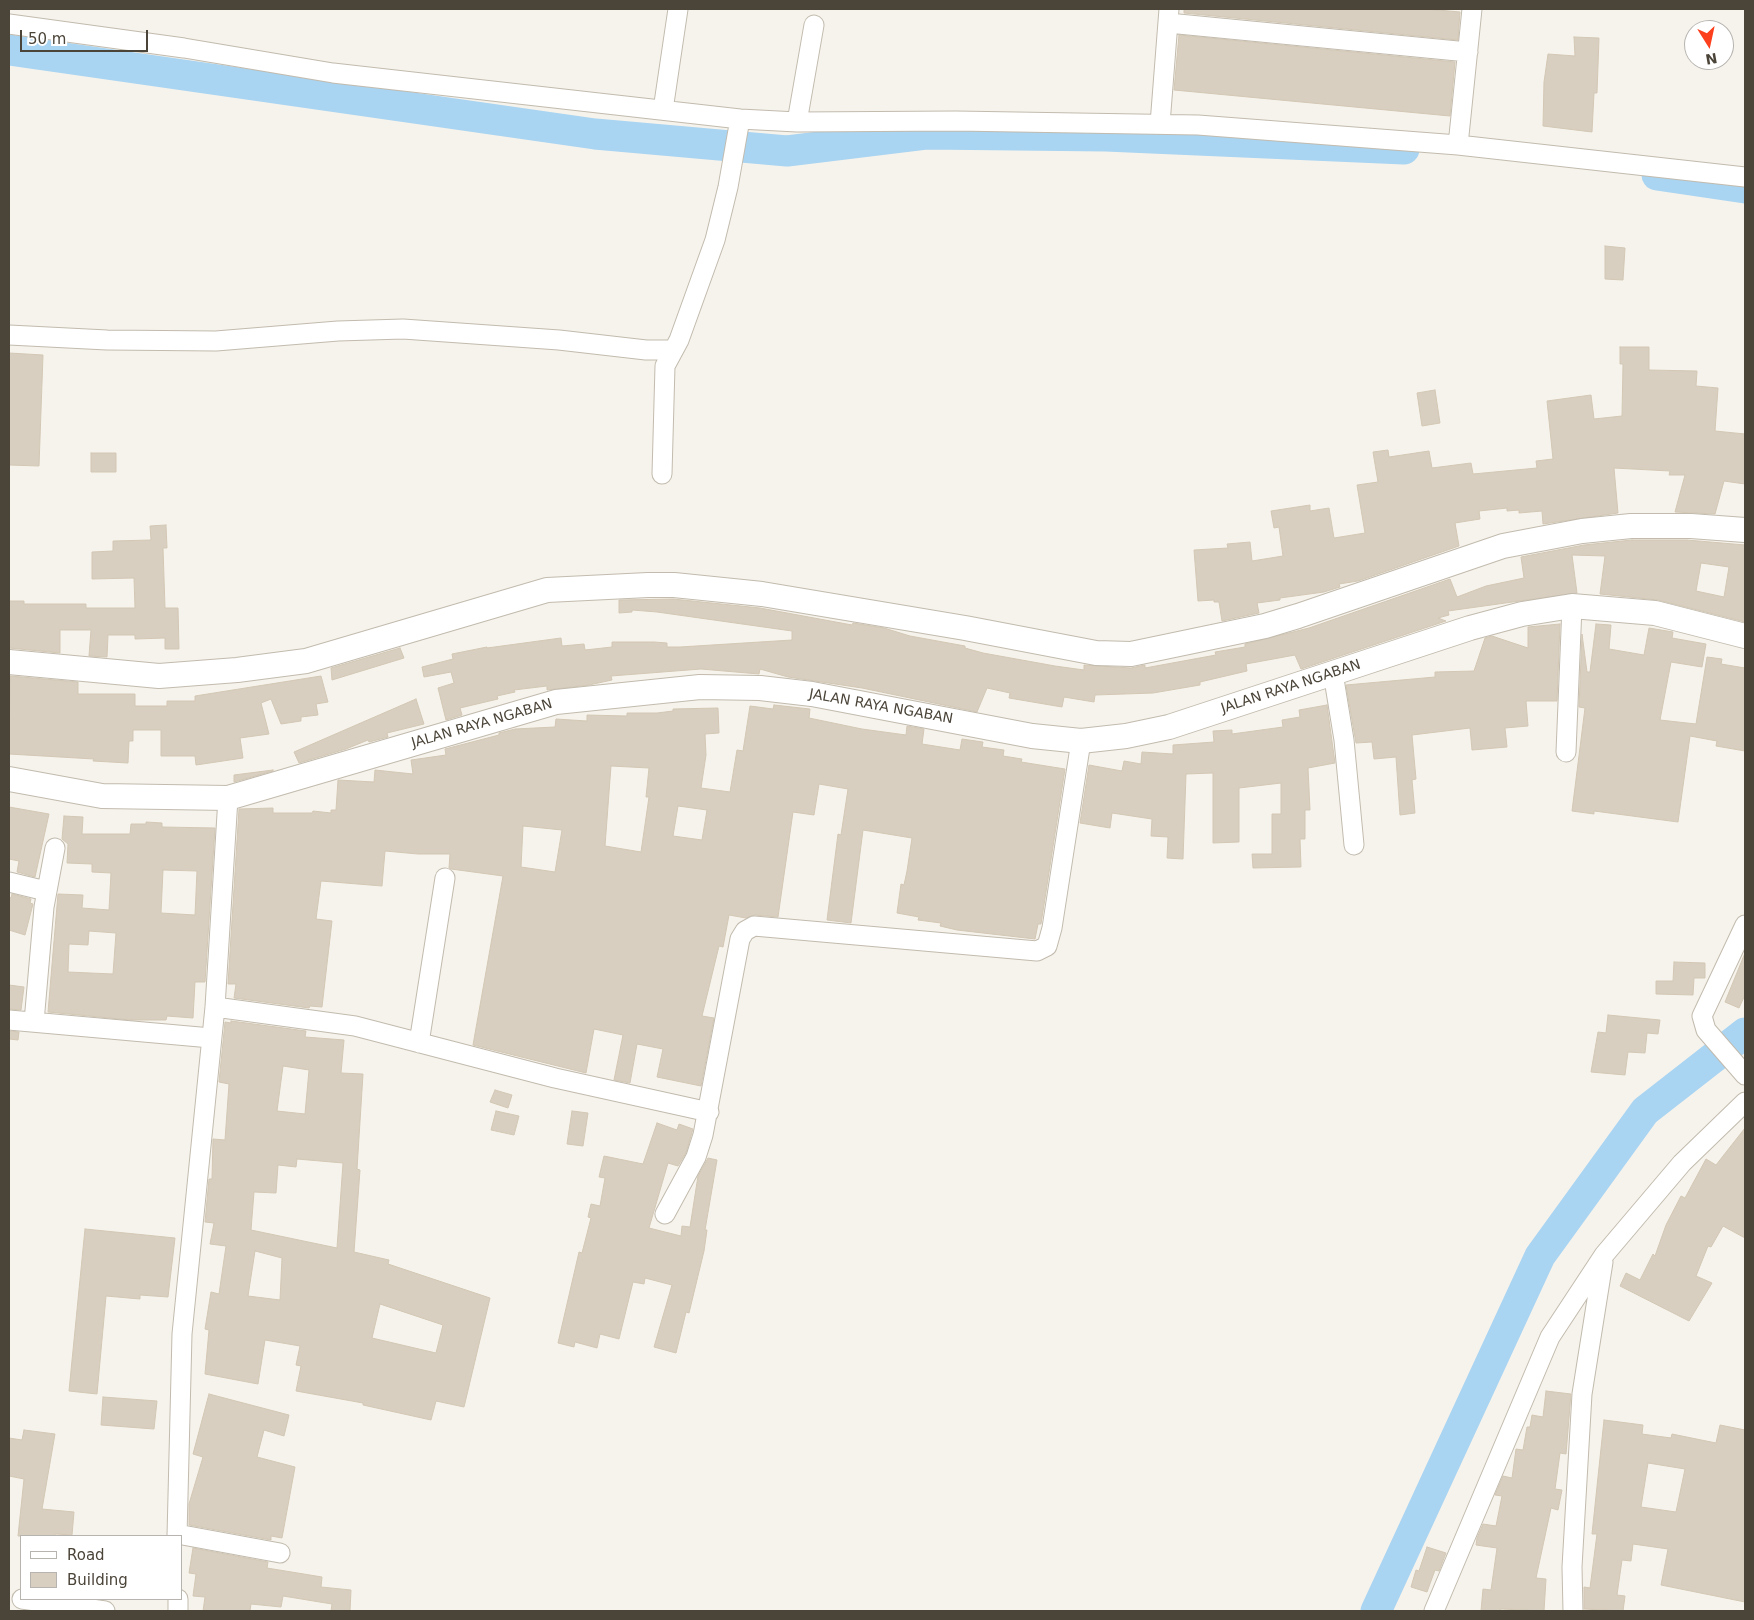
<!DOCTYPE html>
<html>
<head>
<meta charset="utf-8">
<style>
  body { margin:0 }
  #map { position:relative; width:1754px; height:1620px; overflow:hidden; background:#f6f3ec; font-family:"DejaVu Sans",sans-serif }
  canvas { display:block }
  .frame { position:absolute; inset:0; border:10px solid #4b4439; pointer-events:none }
  .legend { position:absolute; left:20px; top:1535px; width:162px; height:65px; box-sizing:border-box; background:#fff; border:1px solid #b7b4b0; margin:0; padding:6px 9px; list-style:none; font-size:15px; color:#4b4439 }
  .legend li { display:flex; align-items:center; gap:10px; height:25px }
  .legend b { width:25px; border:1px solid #b7b4b0 }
  .north { position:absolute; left:1684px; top:20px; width:50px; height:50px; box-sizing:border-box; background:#fff; border:1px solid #b7b4b0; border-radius:50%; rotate:170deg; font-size:14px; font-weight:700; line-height:20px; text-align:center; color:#4b4439 }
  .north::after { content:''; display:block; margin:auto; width:18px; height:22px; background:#fc3f1d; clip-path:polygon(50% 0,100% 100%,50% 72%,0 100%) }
  .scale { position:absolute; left:20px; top:30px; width:128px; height:22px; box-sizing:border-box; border:2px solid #4b4439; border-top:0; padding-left:6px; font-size:15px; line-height:18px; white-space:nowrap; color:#4b4439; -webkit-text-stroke:4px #fff; paint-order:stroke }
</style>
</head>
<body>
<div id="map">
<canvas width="1754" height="1620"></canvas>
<div class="frame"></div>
<ul class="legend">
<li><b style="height:6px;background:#fff"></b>Road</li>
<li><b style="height:14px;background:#d8cfc1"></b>Building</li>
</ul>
<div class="north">N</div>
<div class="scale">50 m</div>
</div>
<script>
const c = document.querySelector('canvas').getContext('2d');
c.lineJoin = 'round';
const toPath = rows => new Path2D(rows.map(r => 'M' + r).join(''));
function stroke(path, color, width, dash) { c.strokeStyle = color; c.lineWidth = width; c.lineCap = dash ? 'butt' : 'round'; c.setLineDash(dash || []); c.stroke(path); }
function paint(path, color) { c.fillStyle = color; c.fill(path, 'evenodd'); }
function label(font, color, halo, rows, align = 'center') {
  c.font = font + ' "DejaVu Sans",sans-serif'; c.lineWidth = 4; c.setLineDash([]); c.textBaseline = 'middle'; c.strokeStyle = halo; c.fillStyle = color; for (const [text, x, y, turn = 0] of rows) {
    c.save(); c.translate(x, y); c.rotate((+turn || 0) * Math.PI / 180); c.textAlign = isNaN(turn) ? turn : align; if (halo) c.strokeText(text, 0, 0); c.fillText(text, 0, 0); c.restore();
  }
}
stroke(toPath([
  [9,50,595,134,787,151,926,134,1106,136,1404,149],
  [1657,175,1745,188],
  [1376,1611,1540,1256,1645,1111,1745,1033]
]), '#a9d4f2', 31);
const building = toPath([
  [1184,9,1426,9,1460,12,1458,40,1184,13,1184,9],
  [1179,35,1455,62,1450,116,1174,90,1179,35],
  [1574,37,1599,38,1597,93,1594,93,1592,132,1543,126,1544,82,1548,54,1575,56,1574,37],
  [1605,246,1625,248,1623,280,1605,279,1605,246],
  [1620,347,1649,347,1649,370,1697,371,1696,386,1718,388,1715,431,1745,434,1745,484,1724,481,1715,514,1675,512,1685,475,1669,475,1670,471,1614,468,1618,513,1543,524,1542,511,1519,513,1519,510,1507,511,1507,508,1479,511,1480,519,1455,523,1459,546,1358,581,1339,584,1340,587,1324,592,1280,598,1280,600,1257,603,1259,613,1222,621,1219,602,1214,602,1214,600,1198,601,1194,550,1228,548,1227,544,1250,542,1252,561,1283,556,1279,527,1274,528,1271,511,1310,505,1310,511,1329,508,1334,538,1365,533,1357,485,1378,482,1373,452,1388,450,1389,457,1429,451,1432,468,1471,463,1473,474,1537,468,1536,461,1553,459,1547,401,1591,395,1594,419,1622,416,1623,364,1620,364,1620,347],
  [9,353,43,355,39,466,9,465,9,353],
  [1435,390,1440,423,1422,426,1417,393,1435,390],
  [91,453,116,453,116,472,91,472,91,453],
  [166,525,167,548,163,548,165,608,178,608,179,649,165,649,165,638,135,639,135,635,108,635,107,657,89,656,91,630,60,630,60,653,9,648,9,601,24,601,24,604,86,604,86,608,135,608,134,578,92,579,92,552,113,551,113,541,151,540,150,526,166,525],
  [1632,540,1687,540,1745,545,1745,622,1658,600,1600,594,1605,556,1572,555,1577,593,1448,611,1449,615,1438,618,1446,621,1301,669,1295,655,1246,664,1247,671,1200,682,1200,685,1153,693,1095,695,1094,702,1064,697,1062,707,1009,698,1010,693,987,688,977,712,862,688,788,677,760,669,759,674,701,669,611,676,612,680,589,685,547,690,547,686,514,690,515,692,497,696,498,699,460,708,462,715,446,720,438,688,454,683,451,672,424,677,422,667,453,659,452,654,487,647,487,648,561,638,562,646,584,644,585,650,612,647,612,642,654,642,667,643,667,647,680,647,792,640,792,631,657,612,632,610,632,612,619,613,619,600,673,599,760,608,852,625,853,623,884,628,910,636,965,646,965,648,983,653,1055,666,1084,670,1084,665,1131,668,1145,665,1145,668,1216,655,1215,652,1245,647,1245,644,1309,628,1450,579,1457,597,1486,586,1524,578,1521,557,1584,545,1632,540],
  [1701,563,1729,567,1724,597,1696,591,1701,563],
  [1560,624,1557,701,1526,701,1528,726,1505,728,1507,747,1472,750,1470,728,1412,735,1416,779,1412,780,1415,813,1400,815,1396,757,1374,759,1372,742,1356,743,1346,685,1435,677,1435,672,1474,671,1485,638,1492,636,1528,648,1528,627,1560,624],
  [1596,624,1611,625,1609,649,1644,655,1649,628,1673,632,1672,638,1706,644,1702,667,1671,662,1660,720,1696,724,1707,657,1722,659,1721,664,1745,668,1745,751,1716,746,1717,741,1690,736,1678,822,1594,811,1594,814,1572,811,1585,708,1579,707,1582,634,1587,672,1590,672,1596,624],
  [400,648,404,658,332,680,331,668,400,648],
  [10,676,78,682,78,694,135,694,135,706,167,706,167,701,195,701,195,696,321,676,328,702,316,704,318,715,301,717,301,721,281,724,271,699,261,703,269,734,240,738,243,758,196,765,195,756,161,756,161,730,133,730,133,741,129,741,128,763,93,761,94,759,9,754,10,676],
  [416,699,424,724,387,733,388,737,369,742,368,740,346,749,299,763,294,752,416,699],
  [774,705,810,709,809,718,862,729,906,735,907,726,924,729,922,744,960,750,962,739,983,742,982,747,1004,750,1003,756,1022,759,1021,762,1065,769,1041,924,1038,924,1035,939,957,930,940,926,941,923,918,920,919,917,897,913,901,884,904,885,907,871,912,838,863,830,851,923,827,920,838,834,841,835,848,789,819,784,814,815,793,812,778,917,755,915,746,918,729,915,723,947,719,946,702,1016,714,1018,701,1086,657,1077,663,1049,637,1044,630,1083,614,1080,623,1035,594,1029,586,1073,473,1045,503,876,451,869,449,868,450,854,418,854,385,851,382,886,321,881,316,919,332,921,322,1007,310,1006,309,1008,234,998,236,984,228,984,239,809,273,808,273,813,312,813,313,811,331,813,331,810,336,810,338,780,374,782,375,770,413,774,411,760,446,755,445,749,499,735,499,733,515,729,555,727,556,719,587,721,587,715,627,716,627,713,657,713,673,711,673,709,718,708,719,733,705,734,706,755,701,788,730,792,737,750,743,751,750,706,773,709,774,705],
  [611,766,649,768,646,797,649,797,641,852,605,846,611,766],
  [678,806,707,810,702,840,673,836,678,806],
  [523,826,562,830,555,872,521,867,523,826],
  [1327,705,1335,763,1308,768,1310,810,1305,810,1305,839,1300,839,1301,867,1253,868,1252,854,1272,854,1272,814,1281,814,1281,783,1239,788,1239,842,1213,843,1213,773,1186,774,1183,859,1167,858,1168,837,1151,836,1152,819,1112,813,1110,828,1080,823,1089,765,1122,771,1124,761,1141,764,1142,752,1173,754,1173,745,1214,742,1213,731,1232,730,1232,734,1283,727,1282,720,1300,717,1299,710,1327,705],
  [273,770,273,771,234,782,234,775,273,770],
  [9,807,49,814,35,877,17,872,19,861,9,859,9,807],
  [64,816,83,817,82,834,130,834,131,824,146,824,146,822,162,823,162,827,215,828,205,982,195,982,193,1018,167,1016,166,1020,130,1020,48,1012,58,894,83,895,82,908,109,910,111,873,92,872,92,864,67,863,68,844,62,839,64,816],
  [163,870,197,871,195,915,161,913,163,870],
  [89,931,116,933,113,974,68,972,69,944,88,945,89,931],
  [12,894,31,899,30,903,33,904,25,935,9,930,9,897,11,898,12,894],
  [1745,953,1745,995,1739,1008,1725,1002,1745,953],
  [1674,962,1705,963,1705,978,1694,978,1693,995,1656,994,1656,981,1673,981,1674,962],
  [9,985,24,987,21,1010,9,1009,9,985],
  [1608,1015,1660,1020,1658,1034,1647,1033,1645,1053,1628,1052,1625,1075,1591,1072,1598,1032,1606,1033,1608,1015],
  [231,1021,306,1031,305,1037,344,1040,341,1073,363,1074,357,1169,360,1170,354,1252,389,1260,388,1264,490,1298,464,1407,436,1401,431,1420,363,1405,363,1403,296,1391,301,1366,296,1365,300,1346,265,1340,258,1384,205,1374,209,1330,205,1329,211,1292,219,1294,226,1246,210,1244,214,1223,205,1222,209,1179,212,1179,213,1139,225,1140,229,1084,219,1082,225,1022,231,1023,231,1021],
  [283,1066,309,1070,305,1114,277,1111,283,1066],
  [297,1159,343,1163,337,1248,251,1230,254,1192,276,1193,278,1165,296,1167,297,1159],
  [255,1251,282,1258,280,1300,248,1296,255,1251],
  [380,1304,443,1325,436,1353,372,1338,380,1304],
  [9,1031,19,1032,18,1040,9,1039,9,1031],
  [495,1090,512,1095,508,1108,490,1102,495,1090],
  [496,1111,519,1116,514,1135,491,1130,496,1111],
  [572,1111,588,1113,583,1146,567,1144,572,1111],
  [657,1123,677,1130,679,1124,693,1129,686,1153,678,1166,668,1163,649,1228,681,1236,682,1226,690,1227,698,1176,708,1158,717,1160,705,1230,707,1230,704,1251,689,1313,686,1312,676,1353,654,1347,672,1285,645,1278,644,1284,633,1282,619,1339,600,1334,597,1348,575,1342,574,1347,558,1343,579,1252,582,1253,591,1218,588,1217,591,1204,600,1206,605,1178,599,1177,604,1156,643,1164,657,1123],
  [1745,1128,1745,1238,1723,1226,1711,1247,1708,1246,1696,1276,1712,1283,1689,1321,1620,1286,1626,1273,1640,1280,1653,1254,1655,1256,1666,1225,1681,1196,1685,1198,1706,1159,1716,1165,1745,1128],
  [85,1229,175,1238,168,1297,140,1295,140,1299,106,1296,97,1394,69,1391,85,1229],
  [1546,1391,1571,1394,1566,1454,1560,1453,1555,1489,1562,1490,1558,1510,1551,1508,1536,1578,1546,1579,1544,1611,1501,1609,1500,1611,1481,1611,1483,1589,1491,1590,1497,1548,1476,1545,1477,1538,1483,1524,1496,1526,1502,1496,1495,1495,1503,1476,1512,1478,1516,1449,1523,1450,1527,1427,1530,1427,1532,1415,1543,1417,1546,1391],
  [209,1394,289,1415,284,1436,264,1430,257,1457,295,1467,282,1538,271,1536,271,1540,189,1525,189,1504,203,1457,193,1454,209,1394],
  [103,1397,157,1401,154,1429,101,1425,103,1397],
  [1604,1420,1643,1425,1642,1434,1671,1438,1672,1434,1716,1443,1720,1425,1745,1430,1745,1602,1661,1585,1668,1549,1633,1544,1631,1561,1622,1560,1617,1595,1625,1596,1623,1611,1584,1609,1584,1587,1590,1588,1597,1534,1592,1534,1604,1420],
  [1648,1463,1685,1469,1676,1512,1641,1507,1648,1463],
  [24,1430,55,1434,42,1509,74,1512,72,1535,55,1534,55,1536,18,1536,24,1479,9,1476,9,1438,22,1440,24,1430],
  [1427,1547,1446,1553,1439,1571,1435,1570,1427,1592,1411,1587,1416,1570,1419,1571,1427,1547],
  [193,1548,268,1562,267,1568,322,1577,321,1587,351,1590,350,1611,331,1611,332,1604,283,1596,281,1607,251,1604,250,1611,203,1611,205,1597,193,1596,196,1574,189,1573,193,1548]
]);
paint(building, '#d8cfc1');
stroke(building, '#d3c7b4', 1);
const minor = toPath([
  [1168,23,1468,52],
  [9,24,184,48,333,73,740,119,797,122,956,121,1198,125,1458,145,1745,177],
  [663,110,678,9],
  [797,122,814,25],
  [1160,124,1169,9],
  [1458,145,1472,9],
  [9,335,107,340,216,341,338,331,403,329,559,340,646,350,673,350],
  [662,474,665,366,679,340,715,240,728,187,740,119],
  [1333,673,1344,740,1354,845],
  [1566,752,1572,606],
  [9,882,46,891],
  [1745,925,1702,1016,1706,1030,1745,1075],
  [215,1007,355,1026,555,1078,709,1112],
  [9,1020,211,1038],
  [34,1022,44,907,55,848],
  [419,1043,445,878],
  [665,1214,696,1157,703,1135,740,939,745,931,754,926,1037,951,1047,946,1052,928,1081,741],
  [177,1534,280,1553],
  [177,1536,182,1334,215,1007,228,798],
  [22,1599,105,1611],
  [178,1611,178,1599],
  [1434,1611,1550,1337,1604,1255,1682,1163,1745,1102],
  [1573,1611,1572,1567,1582,1394,1603,1262]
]);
const tertiary = toPath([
  [9,662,159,676,237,670,306,661,547,590,648,585,674,585,762,594,965,628,1096,653,1131,654,1265,626,1298,616,1503,546,1582,531,1631,526,1691,526,1745,530],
  [9,779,102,796,228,798,556,702,700,687,760,688,812,694,1032,736,1081,741,1126,736,1169,727,1470,628,1522,614,1572,606,1655,613,1745,636]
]);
stroke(minor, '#c2bbae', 21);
stroke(tertiary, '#c2bbae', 26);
stroke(minor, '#fff', 19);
stroke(tertiary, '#fff', 24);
label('14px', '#4b4439', '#fff', [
  ["JALAN RAYA NGABAN",1291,687,-18],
  ["JALAN RAYA NGABAN",881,707,10],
  ["JALAN RAYA NGABAN",482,724,-16]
]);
</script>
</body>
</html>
